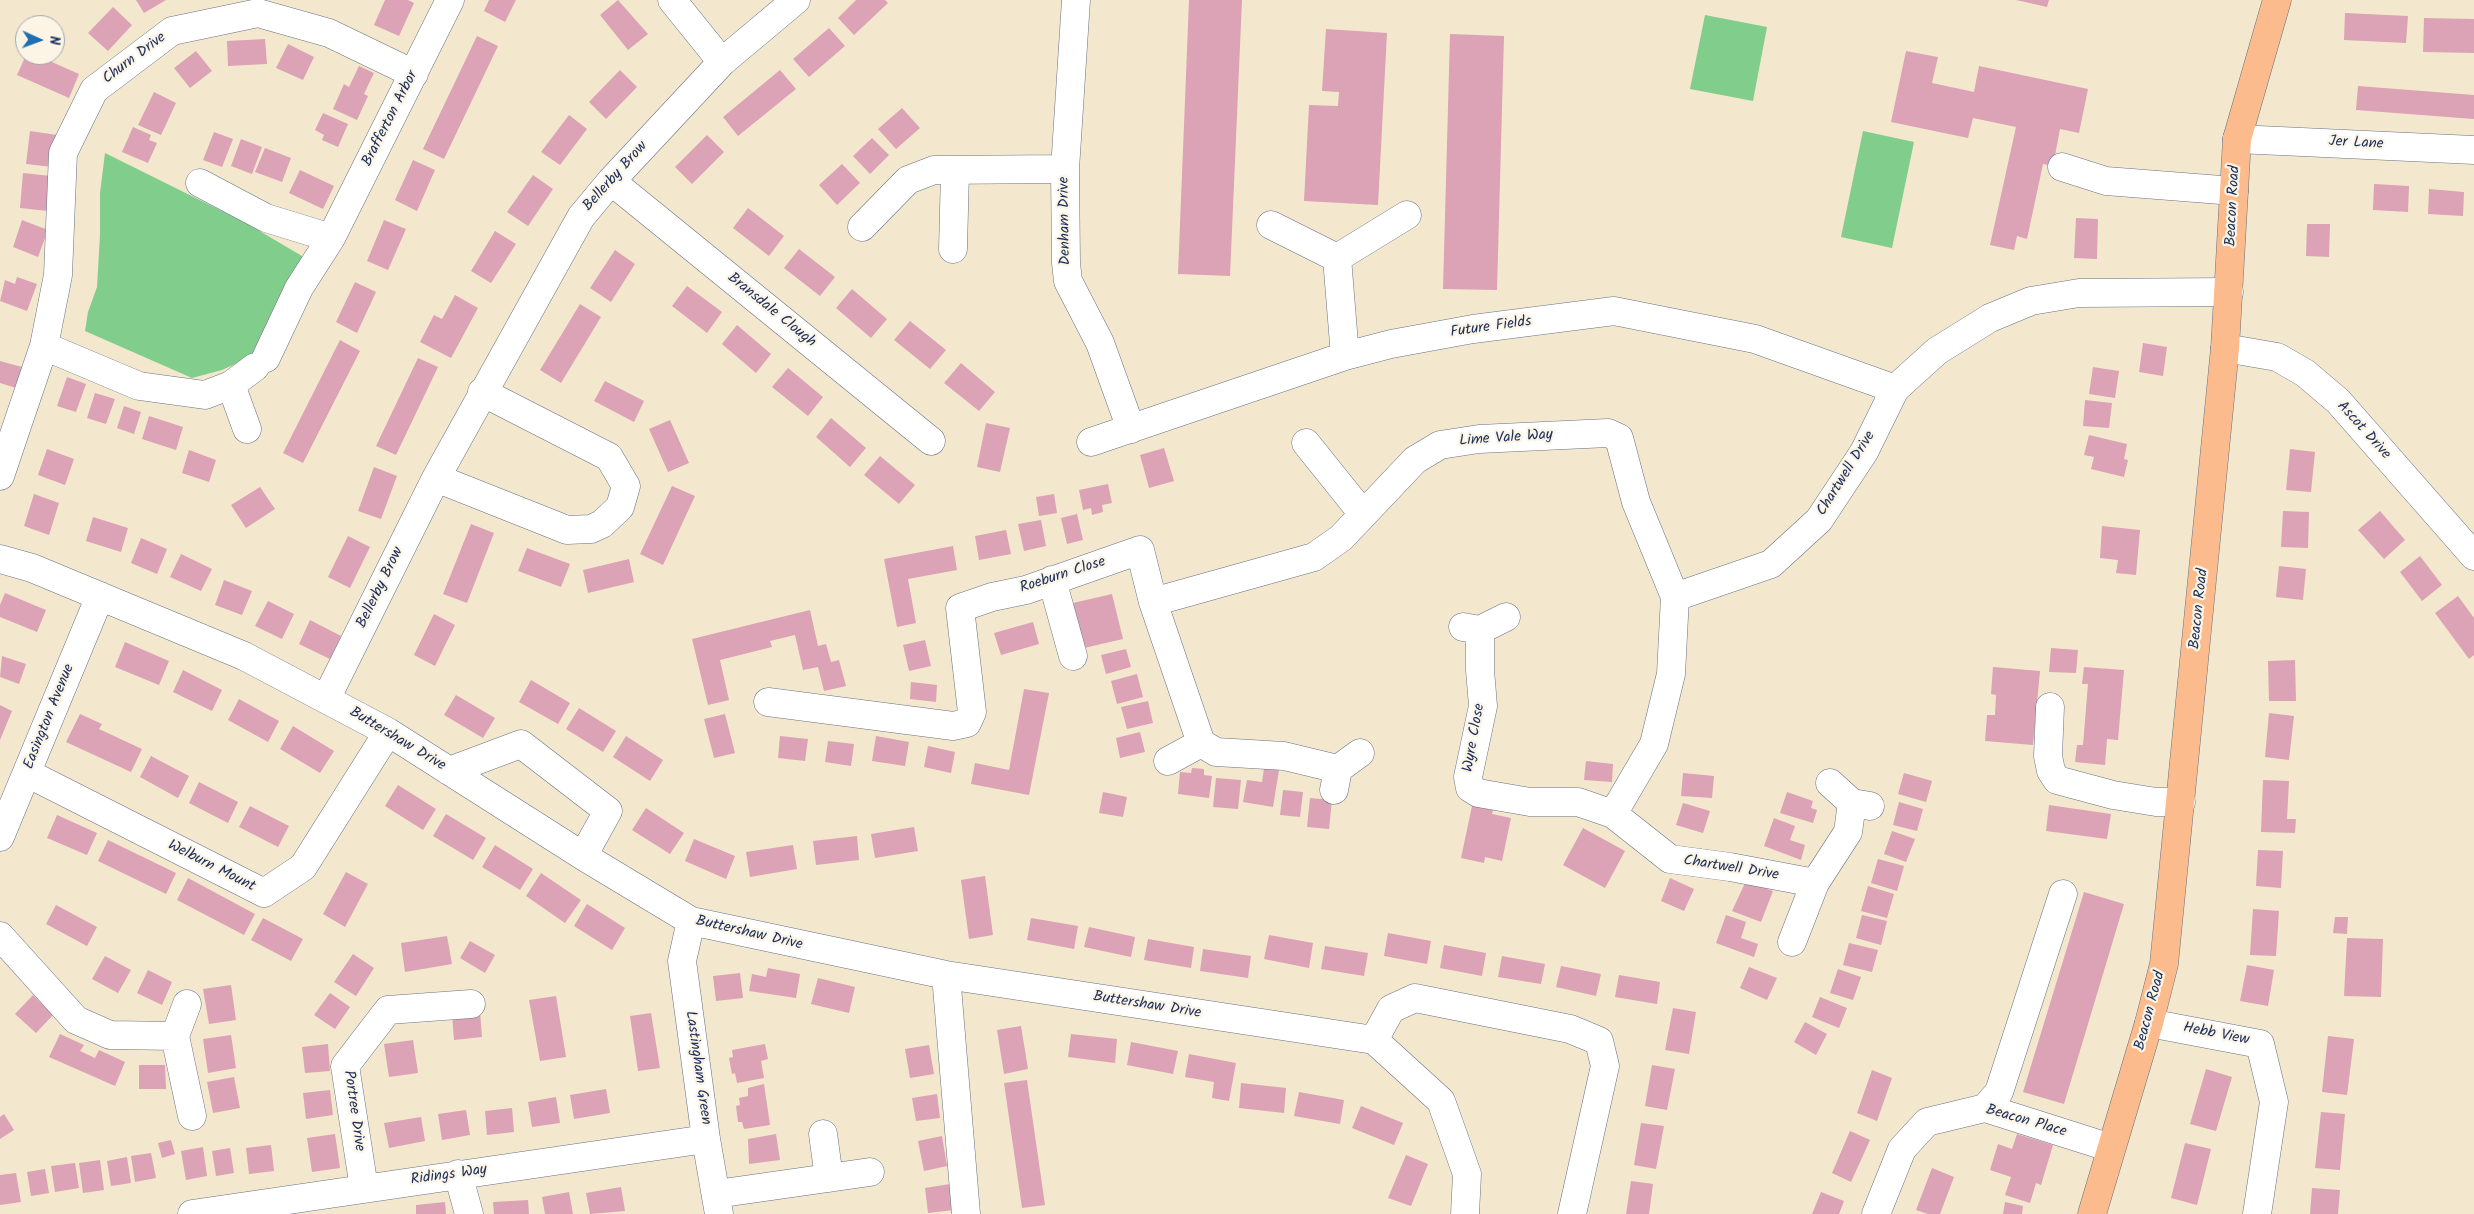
<!DOCTYPE html>
<html>
<head>
<meta charset="utf-8">
<style>
  body { margin:0 }
  #map { position:relative; width:2474px; height:1214px; overflow:hidden; background:#f3e8cd; font-family:Kalam,sans-serif }
  canvas { display:block }
  .north { position:absolute; left:15px; top:15px; width:50px; height:50px; box-sizing:border-box; background:#fcf5e5; border:1px solid #a2a6af; border-radius:50%; rotate:92deg; font-size:14px; font-weight:700; line-height:20px; text-align:center; color:#1b2f5e }
  .north::after { content:''; display:block; margin:auto; width:18px; height:22px; background:#1f6fb2; clip-path:polygon(50% 0,100% 100%,50% 72%,0 100%) }
</style>
</head>
<body>
<div id="map">
<canvas width="2474" height="1214"></canvas>
<div class="north">N</div>
</div>
<script>
const c = document.querySelector('canvas').getContext('2d');
c.lineJoin = 'round';
function paint(path, color) { c.fillStyle = color; c.fill(path, 'evenodd'); }
const toPath = rows => new Path2D(rows.map(r => 'M' + r).join(''));
function stroke(path, color, width, dash) { c.strokeStyle = color; c.lineWidth = width; c.lineCap = dash ? 'butt' : 'round'; c.setLineDash(dash || []); c.stroke(path); }
function label(font, color, halo, rows, align = 'center') {
  c.font = font + ' Kalam,sans-serif'; c.lineWidth = 4.5; c.setLineDash([]); c.textBaseline = 'middle'; c.strokeStyle = halo; c.fillStyle = color; for (const [text, x, y, turn = 0] of rows) {
    c.save(); c.translate(x, y); c.rotate((+turn || 0) * Math.PI / 180); c.textAlign = isNaN(turn) ? turn : align; if (halo) c.strokeText(text, 0, 0); c.fillText(text, 0, 0); c.restore();
  }
}
paint(toPath([
  [1705,15,1767,27,1753,101,1690,89],
  [1863,131,1914,142,1892,248,1841,237],
  [105,153,246,223,307,259,253,356,222,370,192,378,85,331,88,312,97,287,100,235,100,193]
]), '#81cd8b');
paint(toPath([
  [136,0,166,0,144,13],
  [385,0,408,0,414,3,399,36,374,25],
  [489,0,516,0,505,22,484,11],
  [618,0,648,34,628,50,600,15],
  [856,0,885,0,888,3,854,35,838,18],
  [1189,0,1242,0,1230,276,1178,274],
  [2016,0,2049,0,2047,7],
  [113,7,132,25,108,51,88,33],
  [2345,13,2408,16,2406,43,2344,40],
  [2424,18,2474,19,2474,53,2423,52],
  [829,28,845,46,809,77,793,59],
  [1326,29,1387,33,1378,205,1304,201,1309,105,1338,106,1339,92,1322,91],
  [1450,34,1504,36,1497,290,1443,289],
  [477,36,498,46,444,159,423,149],
  [265,39,267,64,228,66,227,41],
  [288,44,314,57,303,80,276,68],
  [196,51,212,71,190,88,174,68],
  [1906,51,1938,57,1932,83,1974,92,1979,66,2088,89,2079,133,2060,129,2053,166,2043,164,2027,239,2017,236,2014,250,1990,245,2016,127,1973,118,1968,138,1891,122],
  [26,55,36,55,79,74,69,98,17,75],
  [359,66,374,73,364,94,368,96,357,120,333,109,344,84,349,87],
  [620,70,637,87,606,119,589,102],
  [780,70,796,89,738,136,723,117],
  [2358,86,2474,95,2474,119,2356,110],
  [154,92,176,103,161,135,138,125],
  [902,108,920,128,896,149,878,129],
  [323,113,348,124,338,147,322,140,324,135,315,130],
  [569,115,587,129,560,165,541,152],
  [133,127,151,135,149,140,157,143,148,163,122,152],
  [30,131,57,135,53,167,26,164],
  [214,132,233,139,222,167,203,160],
  [707,135,724,152,692,184,675,167],
  [872,138,889,155,870,174,853,156],
  [241,139,262,147,252,174,231,166],
  [265,148,291,158,282,182,255,172],
  [413,160,435,170,417,211,395,200],
  [842,164,860,183,837,205,819,185],
  [300,170,334,186,323,209,289,193],
  [23,173,51,176,48,211,20,208],
  [533,175,553,189,528,226,507,212],
  [2374,184,2409,186,2408,212,2373,210],
  [2429,189,2464,192,2463,216,2428,214],
  [748,208,784,236,769,256,733,228],
  [2076,218,2098,219,2097,259,2074,258],
  [22,220,48,230,38,257,13,247],
  [384,220,406,229,388,270,367,261],
  [2307,224,2330,224,2329,257,2306,256],
  [495,231,516,244,491,283,471,271],
  [799,249,835,277,820,296,784,268],
  [615,250,635,264,611,302,590,288],
  [17,277,37,284,27,311,0,301,5,280,15,284],
  [355,282,376,292,357,333,336,322],
  [687,286,722,312,707,333,672,306],
  [852,289,887,319,871,338,836,308],
  [455,295,478,308,451,358,420,342,434,315,442,319],
  [580,304,601,317,561,383,540,370],
  [910,321,946,350,930,369,894,340],
  [737,325,771,354,756,373,722,344],
  [340,340,360,351,303,463,283,453],
  [2143,343,2167,347,2163,376,2139,372],
  [418,358,438,367,396,455,376,446],
  [0,361,22,367,16,388,0,383],
  [961,363,995,392,979,411,944,383],
  [2093,367,2119,371,2115,398,2089,394],
  [788,368,823,397,808,416,772,387],
  [67,377,86,384,76,412,57,406],
  [605,381,644,401,634,422,594,401],
  [95,393,115,399,106,424,87,418],
  [2085,400,2112,403,2109,428,2083,426],
  [124,406,141,412,134,434,117,428],
  [149,416,183,427,176,450,142,439],
  [831,418,866,448,850,467,816,437],
  [670,420,689,463,668,472,649,429],
  [986,423,1010,428,1000,472,977,467],
  [2089,435,2127,444,2124,459,2128,460,2124,477,2091,469,2094,457,2084,455],
  [1164,448,1174,481,1149,488,1140,455],
  [47,449,74,459,65,485,38,475],
  [2290,449,2315,452,2311,492,2286,490],
  [189,450,216,460,209,482,182,473],
  [880,456,915,485,899,504,864,475],
  [374,467,397,476,381,519,358,511],
  [1108,484,1112,503,1102,505,1103,512,1092,515,1091,508,1083,510,1079,490],
  [672,486,695,496,663,565,640,554],
  [260,487,275,509,246,528,231,505],
  [34,494,59,503,49,535,24,526],
  [1054,494,1057,513,1039,516,1036,497],
  [2283,511,2309,512,2308,548,2281,547],
  [2380,511,2405,540,2384,559,2358,530],
  [1077,514,1083,540,1067,544,1061,518],
  [93,517,128,528,121,552,86,541],
  [1041,520,1046,546,1024,551,1018,524],
  [471,524,494,533,467,603,443,594],
  [2102,526,2140,530,2136,575,2116,573,2118,560,2100,558],
  [1006,530,1011,554,979,560,975,536],
  [348,536,370,547,350,588,328,577],
  [141,538,167,549,157,574,131,563],
  [953,546,957,570,908,579,916,623,897,627,884,559],
  [527,548,570,564,561,587,518,571],
  [181,554,212,569,201,591,170,577],
  [2420,556,2442,585,2422,601,2400,572],
  [629,559,634,582,588,593,583,570],
  [2279,566,2306,569,2303,600,2276,597],
  [224,580,252,591,242,615,215,605],
  [5,593,46,610,37,632,0,617,0,605],
  [1112,594,1123,639,1084,648,1073,603],
  [2458,596,2474,618,2474,655,2469,659,2435,613],
  [268,601,294,614,282,639,255,626],
  [810,610,818,646,826,644,831,662,839,660,846,686,824,691,818,667,803,670,795,635,770,641,772,647,720,660,729,700,708,705,692,639],
  [434,614,455,625,435,666,414,655],
  [310,620,341,636,330,659,299,644],
  [1033,622,1039,644,1001,655,994,633],
  [925,640,931,666,909,671,903,645],
  [125,642,169,661,159,685,115,667],
  [2051,648,2078,650,2076,673,2049,672],
  [1126,649,1131,667,1106,674,1101,655],
  [2,656,26,664,19,684,0,677],
  [2295,660,2296,701,2269,701,2268,661],
  [1993,667,2040,671,2033,745,1985,741,1987,715,1995,715,1996,695,1991,694],
  [2084,667,2124,670,2118,740,2107,739,2105,765,2075,762,2077,745,2083,745,2088,684,2082,684],
  [183,670,222,690,212,711,173,692],
  [1137,674,1143,697,1117,704,1111,681],
  [531,680,570,703,558,724,519,702],
  [911,682,937,685,936,702,910,699],
  [1024,689,1049,693,1029,795,971,784,975,763,1009,770],
  [456,695,495,718,483,738,444,715],
  [239,699,279,721,268,742,228,720],
  [1148,701,1153,723,1127,729,1121,707],
  [0,705,12,711,0,740],
  [579,708,616,731,603,752,566,729],
  [2269,713,2294,716,2289,760,2265,757],
  [80,714,102,724,99,729,142,749,131,772,66,742],
  [725,714,735,753,714,758,704,719],
  [293,726,334,751,320,773,280,749],
  [1140,732,1145,752,1120,758,1116,738],
  [626,736,663,760,650,781,613,757],
  [780,736,808,739,805,761,778,758],
  [876,736,909,742,905,766,872,761],
  [828,741,854,744,851,766,825,762],
  [928,746,955,752,951,773,924,767],
  [151,756,189,776,178,798,140,777],
  [1586,761,1613,764,1612,782,1584,780],
  [1192,768,1204,769,1204,775,1212,776,1209,798,1178,794,1180,772,1191,773],
  [1264,768,1279,770,1273,807,1243,802,1247,780,1262,782],
  [1683,773,1714,776,1712,798,1681,796],
  [1904,773,1932,781,1926,802,1898,794],
  [1216,778,1241,780,1238,809,1213,807],
  [2263,780,2289,781,2287,819,2296,819,2295,833,2261,832],
  [199,782,238,802,228,823,189,803],
  [398,785,436,809,423,830,385,806],
  [1283,790,1303,792,1300,817,1280,815],
  [1103,792,1127,797,1123,817,1099,813],
  [1787,792,1813,801,1811,808,1817,810,1813,823,1780,813],
  [1310,798,1332,800,1329,829,1307,827],
  [1899,802,1923,809,1917,831,1893,825],
  [1683,803,1710,811,1703,833,1676,825],
  [2049,805,2111,814,2107,839,2046,831],
  [250,806,289,826,278,847,239,827],
  [1472,806,1493,810,1492,814,1511,818,1502,861,1485,857,1484,863,1461,858],
  [646,808,684,833,670,854,632,830],
  [446,814,486,838,473,860,433,836],
  [57,815,97,833,87,855,47,838],
  [1774,818,1795,826,1790,840,1805,845,1801,860,1764,846],
  [914,827,918,851,875,858,871,834],
  [1583,828,1625,851,1605,888,1563,865],
  [1892,831,1915,839,1906,862,1884,854],
  [857,836,859,860,816,865,813,841],
  [694,839,735,856,726,879,685,861],
  [108,840,176,873,166,894,98,861],
  [495,845,533,869,520,890,482,867],
  [793,845,797,869,750,877,746,852],
  [2258,850,2283,851,2281,888,2256,886],
  [1878,859,1904,866,1897,891,1871,883],
  [346,872,368,884,345,927,323,914],
  [541,873,581,900,565,923,526,896],
  [985,876,993,935,969,939,961,880],
  [188,878,255,914,244,935,177,900],
  [1670,878,1694,889,1684,911,1661,901],
  [1746,881,1773,891,1761,922,1732,911],
  [1868,886,1894,894,1887,918,1861,911],
  [2084,892,2124,904,2064,1104,2023,1092],
  [587,904,625,928,612,950,574,926],
  [56,905,97,927,87,946,46,924],
  [2253,909,2279,911,2276,956,2250,955],
  [1726,915,1746,922,1741,938,1758,944,1754,957,1716,943],
  [1862,915,1887,921,1881,945,1856,938],
  [2335,917,2348,917,2347,934,2333,933],
  [263,918,303,939,291,961,251,940],
  [1031,918,1078,926,1074,949,1027,940],
  [1089,927,1135,937,1131,957,1084,947],
  [1388,933,1431,941,1427,964,1384,956],
  [1269,935,1313,943,1309,968,1264,959],
  [447,936,452,964,405,972,401,943],
  [2347,938,2383,939,2381,997,2344,996],
  [1148,939,1194,947,1191,968,1144,960],
  [470,941,495,955,485,973,460,958],
  [1849,943,1878,950,1872,972,1843,965],
  [1444,945,1486,953,1482,976,1440,968],
  [1325,946,1368,953,1364,976,1321,969],
  [1203,949,1251,956,1248,978,1200,971],
  [353,954,374,968,356,996,334,982],
  [105,956,131,970,118,993,92,979],
  [1502,956,1545,964,1541,984,1498,977],
  [2247,965,2274,970,2268,1006,2240,1001],
  [1561,966,1601,974,1596,996,1556,987],
  [1749,967,1777,978,1767,1000,1740,988],
  [768,968,800,974,796,998,749,991,752,974,766,977],
  [1838,969,1861,977,1853,1000,1830,993],
  [148,970,172,982,162,1005,137,993],
  [740,973,743,998,716,1001,713,976],
  [1619,975,1660,982,1657,1004,1615,997],
  [818,978,855,987,849,1013,811,1004],
  [231,985,236,1020,209,1024,203,989],
  [330,993,350,1007,335,1029,314,1015],
  [33,995,53,1015,36,1033,15,1014],
  [556,996,566,1057,540,1061,529,1000],
  [1820,997,1847,1008,1839,1028,1812,1017],
  [1673,1008,1696,1012,1689,1054,1665,1050],
  [480,1012,482,1037,454,1040,452,1014],
  [651,1013,660,1068,638,1071,630,1016],
  [1805,1022,1827,1034,1816,1055,1794,1042],
  [1021,1026,1028,1069,1004,1074,997,1030],
  [60,1034,84,1045,80,1051,95,1058,99,1050,125,1062,115,1086,49,1057],
  [1071,1034,1117,1039,1115,1063,1068,1057],
  [231,1035,236,1068,208,1073,203,1039],
  [2328,1036,2354,1039,2347,1095,2322,1092],
  [413,1040,418,1073,389,1077,384,1044],
  [1131,1042,1178,1051,1173,1074,1127,1065],
  [328,1044,330,1071,305,1073,302,1047],
  [765,1044,768,1059,761,1061,764,1078,737,1083,735,1073,732,1074,729,1058,733,1057,732,1050],
  [929,1045,934,1074,910,1078,905,1049],
  [1189,1054,1236,1063,1229,1101,1212,1098,1214,1082,1185,1077],
  [139,1065,165,1065,166,1089,139,1089],
  [1652,1065,1675,1069,1667,1110,1645,1106],
  [2206,1069,2232,1077,2216,1131,2190,1124],
  [1872,1070,1892,1078,1877,1121,1857,1113],
  [234,1077,240,1108,213,1113,207,1082],
  [1027,1080,1045,1205,1022,1208,1004,1083],
  [1241,1083,1286,1088,1284,1113,1239,1108],
  [764,1084,770,1125,744,1129,742,1122,738,1122,736,1106,740,1105,739,1098,748,1096,748,1088],
  [606,1089,610,1113,574,1119,570,1095],
  [330,1090,333,1115,306,1119,303,1093],
  [1299,1092,1344,1100,1340,1124,1294,1116],
  [937,1094,940,1118,916,1121,912,1098],
  [556,1097,560,1123,532,1127,528,1102],
  [1361,1106,1403,1123,1394,1145,1352,1128],
  [512,1108,514,1132,487,1135,485,1111],
  [466,1110,470,1135,442,1140,438,1114],
  [2321,1112,2345,1114,2340,1170,2315,1168],
  [4,1114,14,1130,0,1139,0,1117],
  [421,1117,425,1141,389,1148,384,1123],
  [1641,1123,1664,1126,1656,1169,1634,1165],
  [1850,1131,1870,1140,1851,1182,1832,1173],
  [335,1134,340,1168,312,1172,307,1138],
  [776,1134,780,1160,749,1164,748,1139],
  [2017,1134,2053,1145,2041,1185,2036,1183,2030,1203,2005,1195,2011,1177,1990,1170,1998,1144,2012,1149],
  [942,1136,947,1166,924,1171,918,1141],
  [171,1140,175,1154,162,1158,158,1143],
  [2185,1143,2211,1149,2197,1205,2171,1198],
  [271,1145,274,1171,249,1174,246,1148],
  [203,1147,207,1176,186,1180,181,1151],
  [230,1148,234,1173,216,1176,212,1151],
  [151,1153,156,1178,135,1182,131,1156],
  [1406,1155,1428,1164,1411,1206,1388,1198],
  [127,1157,131,1183,111,1186,107,1161],
  [100,1160,104,1190,83,1193,79,1163],
  [75,1163,79,1188,55,1192,51,1166],
  [1932,1168,1954,1177,1940,1214,1928,1214,1916,1210],
  [45,1169,49,1193,31,1196,27,1172],
  [16,1173,21,1202,0,1205,0,1175],
  [1631,1181,1653,1184,1649,1214,1626,1214],
  [950,1184,954,1210,928,1213,925,1188],
  [621,1187,625,1211,590,1214,586,1193],
  [2312,1188,2340,1190,2338,1214,2310,1214],
  [569,1192,573,1214,545,1214,542,1197],
  [1821,1192,1844,1201,1839,1214,1812,1214],
  [528,1200,529,1214,494,1214,493,1202],
  [445,1202,446,1214,416,1214,416,1205],
  [2005,1202,2023,1206,2022,1214,2003,1214]
]), '#dca2b6');
const minor = toPath([
  [672,0,722,62],
  [1076,0,1065,169,1066,263,1068,281,1100,343,1131,429],
  [2237,139,2474,150],
  [2062,167,2106,181,2234,191],
  [611,181,931,441],
  [200,183,266,218,331,238],
  [1271,225,1337,258],
  [862,227,908,180,934,170,1065,169],
  [953,249,955,171],
  [1337,258,1345,356],
  [1337,258,1407,215],
  [44,346,139,386,205,395,231,385,255,367],
  [2225,348,2277,357,2305,373,2338,401,2474,556],
  [266,358,299,288,331,238,450,0],
  [231,385,247,429],
  [1091,442,1345,356,1391,344,1473,329,1614,311,1755,339,1895,389],
  [1306,443,1363,514],
  [0,476,44,346,58,275,63,153,94,90,172,31,258,13,329,33,414,74],
  [436,478,567,530,591,529,602,524,620,507,626,486,609,457,482,392],
  [0,559,32,568,244,656,388,732,583,856,691,921,946,975,1374,1040,1441,1101,1467,1174,1465,1214],
  [1052,580,1073,656],
  [1675,597,1771,564,1819,520,1864,452,1895,389,1937,351,1990,318,2031,301,2079,293,2229,292],
  [1153,602,1314,557,1341,538,1415,460,1440,445,1479,439,1608,433,1619,438,1636,502,1675,597,1671,674,1654,744,1613,814],
  [1463,627,1480,630,1506,617],
  [1480,630,1480,670,1483,706,1468,777,1470,788,1478,793,1530,802,1578,802,1613,814,1670,859,1730,867,1815,883],
  [326,699,436,478,581,217,611,181,722,62,796,0],
  [768,702,953,726,967,723,972,712,960,608,992,597,1026,590,1140,550,1153,602,1201,743,1216,752,1284,756,1338,769],
  [2050,707,2048,756,2051,771,2057,780,2113,795,2156,802,2181,802],
  [1168,761,1201,743],
  [449,771,521,744,608,811,583,856],
  [27,773,264,893,303,867,388,732],
  [1830,783,1852,803,1870,806],
  [1334,790,1338,769,1360,753],
  [0,837,100,596],
  [691,921,682,961,706,1139,719,1214],
  [0,936,76,1020,110,1035,175,1036],
  [1792,942,1815,883,1848,832,1852,803],
  [946,975,966,1214],
  [187,1004,175,1036,192,1116],
  [2149,1023,2260,1044,2274,1102,2257,1214],
  [1374,1040,1391,1009,1415,998,1570,1029,1599,1041,1605,1066,1572,1214],
  [1985,1108,1999,1092,2063,894],
  [823,1134,829,1178],
  [458,1174,469,1214],
  [364,1188,345,1066,388,1010,471,1004],
  [716,1194,870,1172],
  [192,1214,706,1139],
  [1876,1214,1902,1149,1927,1122,1985,1108,2111,1148]
]);
const major = toPath([
  [2092,1214,2149,1023,2164,964,2225,348,2237,139,2277,0]
]);
stroke(minor, '#677085', 29);
stroke(major, '#677085', 29);
stroke(minor, '#fff', 28);
stroke(major, '#fbbb8c', 28);
label('15px', '#1b2f5e', '#fcf5e5', [
  ["Churn Drive",135,59,-37],
  ["Brafferton Arbor",391,119,-63],
  ["Jer Lane",2356,144,3],
  ["Bellerby Brow",616,177,-48],
  ["Beacon Road",2234,206,-87],
  ["Denham Drive",1066,221,-91],
  ["Bransdale Clough",771,311,39],
  ["Future Fields",1491,328,-8],
  ["Ascot Drive",2363,431,48],
  ["Lime Vale Way",1506,439,-4],
  ["Chartwell Drive",1847,474,-58],
  ["Roeburn Close",1063,576,-18],
  ["Bellerby Brow",381,588,-64],
  ["Beacon Road",2200,609,-84],
  ["Easington Avenue",50,717,-68],
  ["Wyre Close",1475,738,-80],
  ["Buttershaw Drive",397,740,31],
  ["Welburn Mount",211,867,27],
  ["Chartwell Drive",1731,869,9],
  ["Buttershaw Drive",749,934,13],
  ["Buttershaw Drive",1147,1006,9],
  ["Beacon Road",2151,1011,-75],
  ["Hebb View",2216,1035,11],
  ["Lastingham Green",697,1068,82],
  ["Portree Drive",353,1111,82],
  ["Beacon Place",2026,1122,16],
  ["Ridings Way",449,1176,-8]
]);
</script>
</body>
</html>
